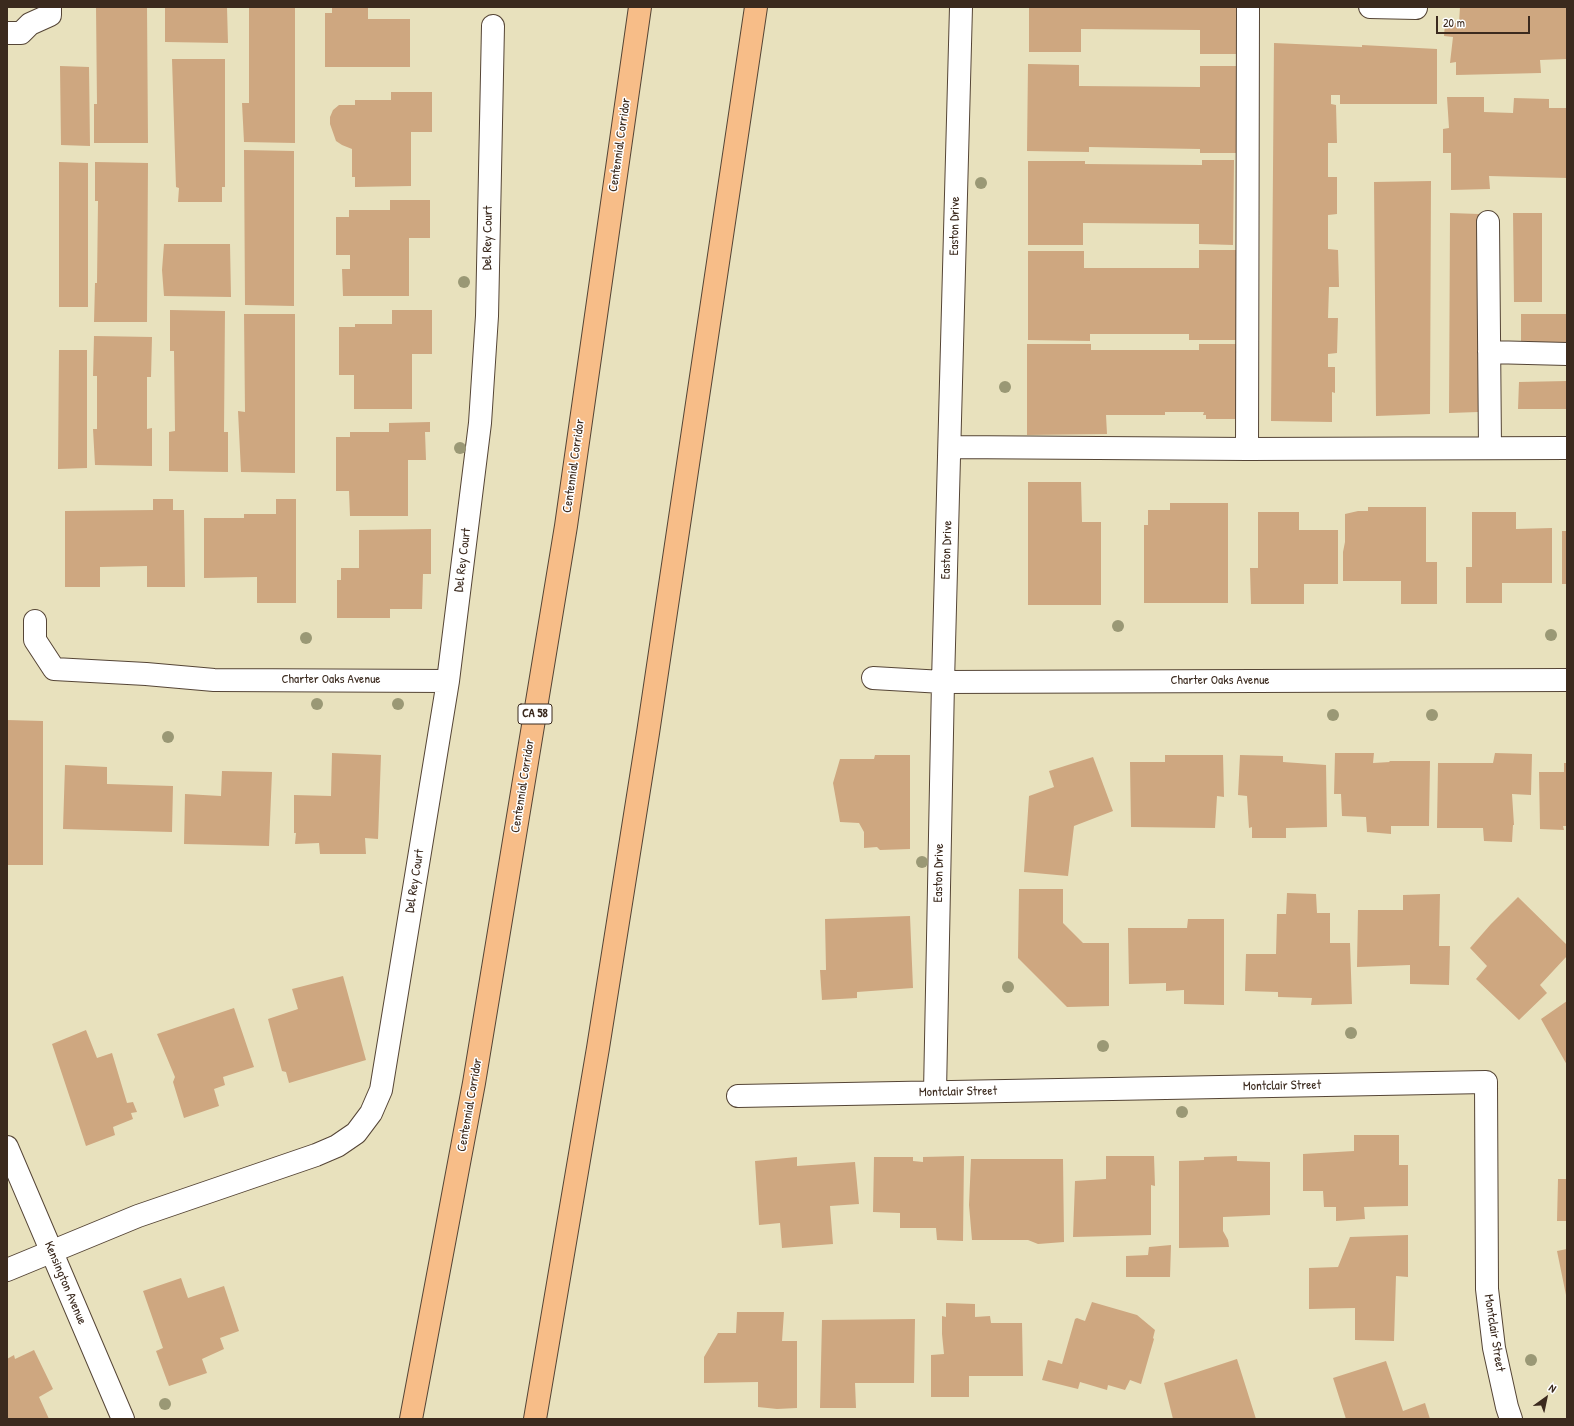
<!DOCTYPE html>
<html>
<head>
<meta charset="utf-8">
<style>
  body { margin:0 }
  #map { position:relative; width:1574px; height:1426px; overflow:hidden; background:#e8e1bd; font-family:"Patrick Hand",sans-serif }
  canvas { display:block }
  .frame { position:absolute; inset:0; border:8px solid #3b2a1e; pointer-events:none }
  .north { position:absolute; left:1526px; top:1378px; width:40px; height:40px; -webkit-text-stroke:3px #fff; paint-order:stroke; rotate:33deg; font-size:11px; font-weight:700; line-height:16px; text-align:center; color:#3b2a1e }
  .north::after { content:''; display:block; margin:auto; width:14px; height:18px; background:#3b2a1e; clip-path:polygon(50% 0,100% 100%,50% 72%,0 100%) }
  .scale { position:absolute; left:1436px; top:16px; width:94px; height:18px; box-sizing:border-box; border:2px solid #3b2a1e; border-top:0; padding-left:5px; font-size:12px; line-height:14px; white-space:nowrap; color:#3b2a1e; -webkit-text-stroke:3px #fff; paint-order:stroke }
</style>
</head>
<body>
<div id="map">
<canvas width="1574" height="1426"></canvas>
<div class="frame"></div>
<div class="north">N</div>
<div class="scale">20 m</div>
</div>
<script>
const c = document.querySelector('canvas').getContext('2d');
c.lineJoin = 'round';
function paint(path, color) { c.fillStyle = color; c.fill(path, 'evenodd'); }
const toPath = rows => new Path2D(rows.map(r => 'M' + r).join(''));
function stroke(path, color, width, dash) { c.strokeStyle = color; c.lineWidth = width; c.lineCap = dash ? 'butt' : 'round'; c.setLineDash(dash || []); c.stroke(path); }
function label(font, color, halo, rows, align = 'center') {
  c.font = font + ' "Patrick Hand",sans-serif'; c.lineWidth = 3; c.setLineDash([]); c.textBaseline = 'middle'; c.strokeStyle = halo; c.fillStyle = color; for (const [text, x, y, turn = 0] of rows) {
    c.save(); c.translate(x, y); c.rotate((+turn || 0) * Math.PI / 180); c.textAlign = isNaN(turn) ? turn : align; if (halo) c.strokeText(text, 0, 0); c.fillText(text, 0, 0); c.restore();
  }
}
paint(toPath([
  [96,7,147,7,148,143,94,143,94,104,97,104],
  [165,7,227,7,228,43,165,42],
  [249,7,295,7,295,143,244,142,242,103,249,103],
  [332,7,368,7,368,19,410,19,410,67,325,67,325,13,332,13],
  [1029,7,1237,7,1236,54,1200,54,1200,30,1081,29,1081,52,1029,52],
  [1460,7,1567,7,1567,59,1540,60,1541,73,1456,75,1456,62,1450,63,1453,37,1444,36,1445,23,1459,23],
  [1274,43,1362,47,1362,45,1437,49,1437,104,1340,104,1340,95,1331,95,1331,104,1336,105,1337,143,1328,143,1328,177,1337,177,1337,214,1328,215,1328,249,1338,250,1339,287,1329,287,1328,318,1338,318,1337,353,1328,354,1328,367,1335,367,1335,393,1332,392,1332,422,1271,421],
  [172,59,225,59,225,187,222,187,222,202,178,202,179,188,176,187],
  [1028,64,1079,65,1079,86,1200,87,1200,66,1237,66,1236,153,1200,153,1200,149,1089,147,1089,152,1027,151],
  [60,66,89,67,90,146,61,145],
  [391,92,432,92,432,132,411,132,411,186,355,187,355,177,352,177,352,149,342,145,336,141,330,124,330,117,333,110,339,105,355,105,355,100,391,100],
  [1447,97,1484,97,1484,112,1513,113,1514,98,1549,99,1549,108,1567,108,1567,178,1489,176,1490,189,1451,190,1451,153,1443,153,1443,129,1449,128],
  [244,150,294,151,294,306,245,305],
  [1202,160,1234,160,1233,245,1199,244,1199,224,1083,223,1083,245,1028,245,1028,161,1085,161,1085,164,1202,165],
  [59,162,88,163,88,307,59,307],
  [95,162,148,163,147,322,94,322,95,283,97,283,98,201,95,201],
  [1431,181,1430,414,1376,416,1374,182],
  [390,200,430,200,430,238,409,238,409,296,343,296,342,269,350,269,350,255,336,255,336,217,349,217,349,210,390,210],
  [1450,213,1479,214,1478,412,1449,413],
  [1513,213,1542,213,1542,302,1514,302],
  [164,244,230,244,231,297,164,296,162,270],
  [1199,250,1237,250,1238,340,1189,340,1189,334,1090,334,1090,341,1028,340,1028,251,1084,251,1084,268,1199,268],
  [170,310,225,311,224,432,228,432,228,472,169,471,169,432,175,431,174,351,170,351],
  [392,310,432,310,432,354,412,354,412,409,354,409,354,375,339,375,339,327,355,327,355,324,392,324],
  [244,314,295,314,295,473,241,472,238,411,245,412],
  [1521,314,1567,314,1567,345,1521,345],
  [94,336,152,337,151,377,147,377,147,429,152,428,152,466,95,465,93,429,97,429,97,376,93,376],
  [1027,344,1091,344,1091,350,1199,350,1199,344,1238,344,1238,419,1206,419,1206,415,1203,415,1204,412,1165,412,1165,415,1106,415,1107,434,1027,435],
  [59,350,87,350,87,468,58,469],
  [1567,381,1567,409,1518,409,1519,382],
  [430,422,430,432,425,432,426,460,408,460,408,516,350,516,349,491,336,491,336,437,350,437,350,432,389,432,389,423],
  [1028,482,1081,482,1082,522,1101,522,1101,605,1028,605],
  [153,499,173,499,173,510,184,510,185,587,147,587,147,566,100,567,100,587,65,587,65,511,153,510],
  [276,499,296,499,296,603,257,603,257,577,204,578,204,518,244,518,244,514,276,514],
  [1170,503,1228,503,1228,603,1144,603,1144,525,1148,525,1148,510,1170,510],
  [1368,507,1426,507,1426,562,1437,562,1437,604,1401,604,1401,581,1343,581,1343,552,1345,542,1345,514,1358,511,1368,511],
  [1258,512,1299,512,1299,530,1338,530,1338,584,1304,584,1304,604,1251,604,1250,568,1258,568],
  [1472,512,1516,512,1516,529,1552,528,1552,583,1502,583,1502,603,1466,603,1466,567,1472,567],
  [431,529,431,574,423,574,422,609,390,609,390,618,337,618,337,580,341,580,341,568,359,568,359,530],
  [1562,531,1567,531,1567,584,1562,584],
  [7,720,43,721,43,865,7,865],
  [332,753,381,755,378,839,365,838,366,854,320,854,319,843,295,844,296,833,294,833,294,795,331,796],
  [1335,753,1374,753,1373,763,1390,762,1389,761,1430,761,1429,826,1391,826,1391,834,1367,832,1366,817,1342,816,1341,794,1334,794],
  [1495,753,1532,754,1531,795,1512,794,1514,825,1513,825,1512,842,1484,841,1483,828,1437,828,1438,763,1493,763],
  [875,755,910,755,910,849,880,850,877,847,864,848,864,832,859,823,840,822,833,783,840,759,874,759],
  [1165,755,1223,755,1224,797,1217,796,1215,828,1131,827,1130,762,1165,762],
  [1240,755,1283,756,1283,762,1326,765,1327,827,1286,828,1286,838,1252,838,1252,827,1249,828,1247,796,1238,795],
  [1093,757,1113,811,1074,826,1068,876,1024,872,1029,796,1054,787,1049,771],
  [1564,763,1567,763,1567,826,1563,826,1564,830,1540,829,1539,772,1564,772],
  [65,765,107,767,107,784,173,786,172,832,63,829],
  [222,771,272,772,269,846,184,844,185,794,221,796],
  [1019,889,1063,889,1063,923,1083,943,1109,943,1109,1006,1067,1007,1018,958],
  [1287,893,1316,894,1317,913,1330,913,1330,943,1350,943,1352,1004,1311,1005,1312,998,1278,997,1278,992,1245,991,1246,954,1276,954,1277,914,1286,914],
  [1440,894,1439,946,1450,946,1449,985,1410,984,1410,965,1357,967,1358,910,1403,910,1403,895],
  [1518,897,1567,945,1567,956,1540,985,1547,993,1519,1020,1476,979,1487,966,1470,948,1491,924],
  [910,916,913,988,857,992,857,998,822,1000,820,970,826,970,825,919],
  [1188,919,1224,919,1224,1005,1184,1004,1184,990,1166,991,1166,983,1129,984,1128,928,1187,928],
  [343,976,366,1060,289,1083,286,1072,282,1071,268,1019,298,1009,292,989],
  [1567,1001,1567,1065,1541,1019],
  [234,1008,254,1067,223,1077,225,1085,214,1089,219,1106,184,1118,173,1082,175,1077,157,1034],
  [86,1030,97,1058,112,1053,127,1103,133,1102,137,1112,131,1113,133,1119,113,1127,115,1135,86,1146,52,1044],
  [1354,1135,1399,1135,1399,1165,1408,1165,1408,1206,1364,1207,1365,1219,1336,1221,1336,1207,1324,1207,1323,1191,1303,1191,1303,1154,1354,1151],
  [964,1156,963,1241,937,1240,936,1228,900,1228,900,1213,873,1212,874,1157,913,1157,913,1161,923,1162,923,1157],
  [1106,1156,1154,1156,1155,1186,1151,1185,1151,1235,1073,1237,1075,1181,1106,1179],
  [1237,1156,1237,1161,1270,1162,1270,1215,1223,1217,1223,1231,1228,1240,1229,1247,1179,1248,1179,1161,1204,1160,1204,1157],
  [797,1157,797,1166,855,1162,859,1204,830,1206,833,1244,782,1248,780,1223,759,1225,755,1161],
  [971,1159,1063,1159,1064,1242,1038,1244,1028,1240,972,1240,969,1205],
  [1558,1179,1567,1179,1567,1221,1557,1221],
  [1408,1235,1408,1277,1396,1276,1394,1341,1355,1340,1355,1308,1309,1309,1309,1268,1338,1267,1350,1237],
  [1171,1245,1170,1277,1126,1277,1126,1256,1148,1255,1149,1247],
  [1567,1249,1567,1295,1566,1295,1557,1251],
  [181,1278,188,1298,224,1286,239,1331,220,1338,224,1349,202,1359,207,1373,169,1386,156,1351,163,1348,143,1291],
  [1092,1302,1137,1315,1155,1330,1153,1338,1154,1339,1141,1384,1130,1380,1125,1390,1108,1385,1107,1390,1080,1382,1078,1389,1042,1380,1048,1360,1062,1364,1075,1319,1077,1318,1085,1321],
  [946,1303,975,1304,975,1317,990,1316,991,1323,1022,1323,1023,1376,969,1376,969,1397,931,1397,931,1355,944,1354,942,1334,942,1316,946,1317],
  [737,1312,784,1312,782,1341,797,1341,797,1408,777,1409,758,1407,758,1382,704,1383,704,1357,718,1333,736,1333],
  [915,1319,914,1383,855,1383,856,1408,820,1408,822,1320],
  [34,1350,53,1389,39,1397,49,1419,7,1419,7,1359,14,1355,15,1359],
  [1237,1359,1256,1419,1173,1419,1164,1383],
  [1386,1361,1403,1411,1425,1403,1430,1419,1346,1419,1333,1378]
]), '#cea780');
const minor = toPath([
  [1370,7,1416,8],
  [7,33,21,33,30,24,50,15,50,7],
  [1488,222,1490,448],
  [1489,352,1567,354],
  [950,447,1247,449,1567,448],
  [1247,449,1248,7],
  [35,621,35,640,54,669,146,674,214,680,448,681],
  [873,678,943,682,1567,680],
  [935,1092,943,682,961,7],
  [738,1096,1486,1082,1487,1289,1494,1348,1507,1407,1511,1419],
  [7,1147,123,1419],
  [7,1270,138,1216,316,1155,337,1146,356,1133,371,1113,381,1090,448,681,480,423,487,316,493,26]
]);
const highway = toPath([
  [411,1419,474,1083,566,526,640,7],
  [535,1419,598,1048,648,733,756,7]
]);
stroke(minor, '#554536', 24);
stroke(highway, '#554536', 24);
stroke(minor, '#fff', 22);
stroke(highway, '#f7bd88', 22);
c.fillStyle = '#9a9875';
for (const [x, y] of [
  [981,183],
  [464,282],
  [1005,387],
  [460,448],
  [1118,626],
  [1551,635],
  [306,638],
  [317,704],
  [398,704],
  [1333,715],
  [1432,715],
  [168,737],
  [922,862],
  [1008,987],
  [1351,1033],
  [1103,1046],
  [1182,1112],
  [1531,1360],
  [165,1404]
]) { c.beginPath(); c.arc(x, y, 6, 0, 2 * Math.PI); c.fill(); }
for (const [x, y, w] of [
  [535,714,34]
]) { const box = new Path2D(); box.roundRect(x - w / 2, y - 10, w, 20, 3); c.fillStyle = '#fff'; c.fill(box); stroke(box, '#3b2a1e', 1); }
label('bold 12px', '#3b2a1e', null, [
  ["CA 58",535,714]
]);
label('13px', '#3b2a1e', '#fff', [
  ["Centennial Corridor",620,145,-82],
  ["Easton Drive",955,226,-89],
  ["Del Rey Court",488,238,-89],
  ["Centennial Corridor",574,466,-82],
  ["Easton Drive",947,550,-88],
  ["Del Rey Court",463,560,-83],
  ["Charter Oaks Avenue",331,680],
  ["Charter Oaks Avenue",1220,681],
  ["Centennial Corridor",523,786,-81],
  ["Easton Drive",939,873,-89],
  ["Del Rey Court",415,881,-81],
  ["Montclair Street",1282,1086,-1],
  ["Montclair Street",958,1092,-1],
  ["Centennial Corridor",470,1105,-80],
  ["Kensington Avenue",65,1283,67],
  ["Montclair Street",1494,1333,81]
]);
</script>
</body>
</html>
